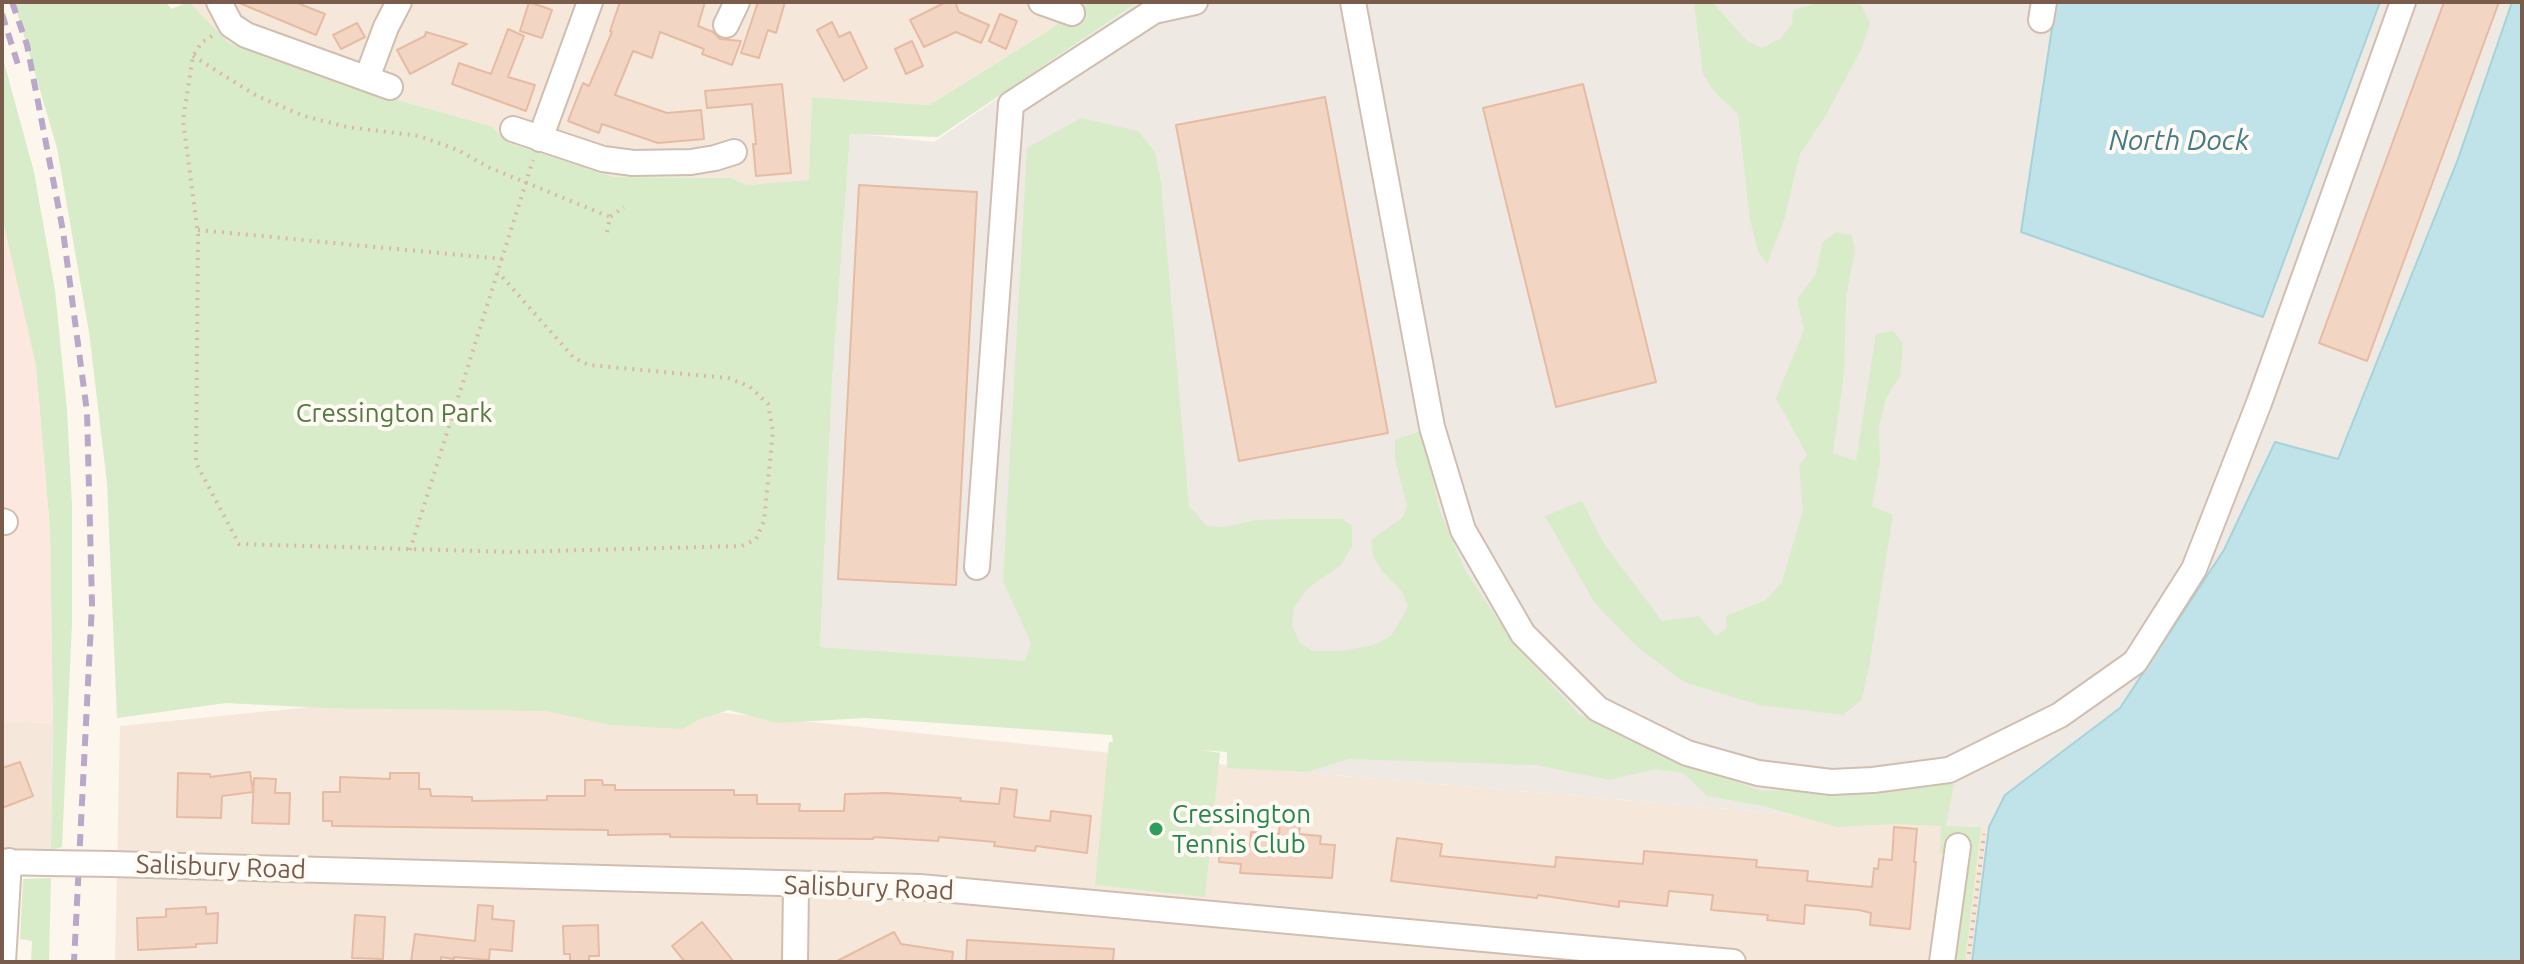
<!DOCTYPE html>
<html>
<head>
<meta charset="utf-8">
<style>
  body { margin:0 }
  #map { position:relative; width:2524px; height:964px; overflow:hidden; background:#fdf6ec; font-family:Ubuntu,sans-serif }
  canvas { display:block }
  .frame { position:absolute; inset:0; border:4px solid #7a5c4d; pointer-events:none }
</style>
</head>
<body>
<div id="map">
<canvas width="2524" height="964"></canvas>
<div class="frame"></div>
</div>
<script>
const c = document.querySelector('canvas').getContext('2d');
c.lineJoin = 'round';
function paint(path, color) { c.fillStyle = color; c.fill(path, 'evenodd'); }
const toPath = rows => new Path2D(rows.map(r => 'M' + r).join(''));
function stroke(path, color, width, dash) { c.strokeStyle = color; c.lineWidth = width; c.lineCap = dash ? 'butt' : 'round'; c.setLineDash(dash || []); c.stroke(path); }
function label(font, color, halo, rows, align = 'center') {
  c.font = font + ' Ubuntu,sans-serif'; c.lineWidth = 8; c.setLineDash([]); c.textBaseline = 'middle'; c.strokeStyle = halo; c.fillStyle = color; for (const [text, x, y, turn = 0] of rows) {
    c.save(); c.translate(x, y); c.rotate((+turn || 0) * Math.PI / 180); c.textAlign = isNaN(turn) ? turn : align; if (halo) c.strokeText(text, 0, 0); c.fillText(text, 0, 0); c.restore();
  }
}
paint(toPath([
  [189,2,1088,2,1043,34,929,105,812,97,810,181,747,185,731,178,614,177,509,143,491,126,347,86,229,43],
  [492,689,1286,771,1916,825,1989,827,1972,962,115,962,120,726],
  [2,721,53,723,51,850,2,849]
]), '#f5e8da');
paint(toPath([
  [2,217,36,366,50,529,53,723,2,721]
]), '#fde8e0');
paint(toPath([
  [1138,2,2512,2,2458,159,2338,460,2275,442,2224,550,2120,708,2005,795,1989,827,1916,825,1286,771,1181,673,820,647,832,383,850,133,934,142]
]), '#efe9e4');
paint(toPath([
  [14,2,166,2,171,9,189,2,229,43,347,86,491,126,509,143,614,177,731,178,747,185,809,180,812,97,929,105,1043,34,1088,2,1138,2,938,137,850,134,832,383,820,647,1025,661,1031,643,1003,581,1027,148,1081,118,1138,131,1155,152,1161,182,1189,506,1207,526,1224,527,1256,520,1292,519,1342,519,1352,526,1352,546,1341,565,1307,589,1294,608,1292,626,1300,643,1313,651,1341,651,1373,645,1391,636,1401,620,1408,605,1402,592,1382,571,1373,556,1371,540,1403,517,1407,506,1395,459,1395,440,1423,430,1439,509,1466,572,1515,645,1579,714,1669,758,1762,791,1954,784,1946,826,1981,827,1965,962,1952,962,1949,854,1940,853,1941,826,1895,824,1837,827,1763,806,1707,796,1683,773,1656,769,1609,780,1536,765,1349,759,1307,772,1227,768,1227,752,1200,750,1220,753,1205,897,1095,885,1109,742,1113,742,1112,735,866,718,776,723,729,710,700,719,682,729,611,725,545,711,324,708,226,703,117,718,107,483,89,332,57,148],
  [1694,2,1712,2,1747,41,1762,48,1781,38,1792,24,1793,10,1821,2,1856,2,1862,7,1870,23,1862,48,1826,115,1800,154,1784,220,1767,264,1758,251,1750,220,1738,114,1715,92,1703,74],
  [2,55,34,172,55,290,67,410,72,505,72,623,62,847,51,850,53,723,50,529,36,366,2,217],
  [1836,232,1852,235,1855,251,1846,297,1844,374,1833,453,1856,461,1876,334,1893,331,1903,343,1900,376,1886,398,1879,427,1880,462,1872,506,1893,515,1869,667,1862,699,1843,715,1759,705,1684,682,1636,646,1594,602,1545,516,1582,501,1604,544,1662,621,1699,616,1716,636,1727,628,1726,616,1766,600,1782,582,1803,510,1799,466,1807,455,1776,398,1804,330,1797,299,1816,274,1822,243],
  [51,878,49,962,31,962,32,941,20,939,23,879]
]), '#d8ecc9');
const water = toPath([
  [2056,2,2380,2,2263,317,2021,232,2056,2],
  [2512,2,2522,2,2522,962,1972,962,1989,827,2005,795,2120,708,2224,550,2275,442,2338,459,2458,159,2512,2]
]);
paint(water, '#bfe3e8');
stroke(water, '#a5d3da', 2);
const building = toPath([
  [237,2,295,2,325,14,316,35,237,2],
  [529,2,552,10,542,38,520,31,529,2],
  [620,2,705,2,698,26,713,32,720,39,741,41,732,65,702,54,704,49,660,32,652,58,633,51,615,95,667,113,701,110,704,139,658,143,602,124,599,133,568,121,583,83,589,86,612,32,610,31,620,2],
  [758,2,785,2,776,33,768,30,759,58,741,53,758,2],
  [946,2,955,2,959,12,989,25,981,43,956,32,924,47,910,20,946,2],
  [2444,2,2499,2,2367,361,2319,343,2444,2],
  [1000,14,1017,21,1006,49,989,41,1000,14],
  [832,22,839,37,850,32,867,68,844,81,817,30,832,22],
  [357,23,365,37,341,49,333,35,357,23],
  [508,29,524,36,508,77,535,85,526,111,452,84,459,63,491,74,508,29],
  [426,32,467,44,410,74,397,50,425,36,426,32],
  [912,41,923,66,906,74,895,49,912,41],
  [782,84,791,173,756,176,753,144,756,144,752,104,707,108,705,91,782,84],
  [1583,84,1656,382,1556,407,1483,108,1583,84],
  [1325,97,1388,433,1239,461,1176,125,1325,97],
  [859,185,977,192,956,585,838,579,859,185],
  [20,762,33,796,2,808,2,768,20,762],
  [250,772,253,792,222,796,221,818,177,817,178,773,210,774,210,777,250,772],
  [390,773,419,773,419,789,430,789,431,796,472,797,472,801,547,800,547,796,585,796,585,780,602,780,603,785,615,785,615,790,734,790,734,795,757,795,757,804,800,804,799,811,844,811,845,794,886,793,961,798,960,801,999,804,1001,788,1017,790,1014,817,1050,821,1051,811,1091,816,1087,853,1036,846,1035,851,994,846,995,842,939,837,938,841,874,837,873,839,670,837,670,834,608,835,608,830,332,826,332,821,323,821,323,792,340,792,340,777,390,779,390,773],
  [254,778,276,779,275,793,290,793,289,824,252,823,254,778],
  [1280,824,1300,826,1299,834,1321,836,1320,844,1335,845,1332,878,1240,873,1241,864,1219,862,1220,845,1250,847,1251,832,1279,834,1280,824],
  [1894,827,1917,829,1914,862,1916,862,1910,929,1870,925,1871,913,1859,910,1805,905,1804,924,1767,920,1768,915,1711,910,1713,895,1669,891,1667,906,1619,901,1619,907,1538,895,1537,898,1391,881,1397,838,1442,844,1440,856,1555,867,1556,857,1643,864,1644,851,1757,860,1756,867,1808,871,1807,881,1872,887,1874,868,1878,869,1879,859,1892,860,1894,827],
  [478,905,493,906,492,919,514,921,512,951,490,949,489,960,454,957,454,959,441,957,441,962,411,962,415,934,475,941,478,905],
  [206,907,206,914,218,913,217,943,196,944,196,947,138,950,137,918,166,917,166,909,206,907],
  [355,915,385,917,383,959,352,958,355,915],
  [702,922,734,962,685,962,672,946,702,922],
  [598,925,599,956,589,956,589,962,570,962,570,954,564,954,563,926,598,925],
  [894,932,901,944,953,952,952,962,835,962,894,932],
  [967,940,1114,949,1113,962,966,962,967,940]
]);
paint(building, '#f3d5c3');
stroke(building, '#e6bba3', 2);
const minor = toPath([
  [219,2,231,25,246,35,390,87],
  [1041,2,1072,13],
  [1353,2,1432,427,1463,530,1523,634,1598,709,1687,753,1758,773,1831,782,1873,780,1949,770,2060,715,2135,662,2194,569,2259,403,2403,2],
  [2041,20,2044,2],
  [726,25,737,2],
  [367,78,386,27,399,2],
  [513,129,603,159,633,163,691,162,715,158,734,152],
  [540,139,590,2],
  [2,521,5,522],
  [977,567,1011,104,1154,11,1195,2],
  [2,862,47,863],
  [112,864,920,887,1733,962],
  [3,962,9,861],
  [795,962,796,886],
  [1942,962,1958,846]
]);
stroke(minor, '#d1beb0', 28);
stroke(toPath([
  [212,36,202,42,193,56,183,120,198,235,196,463,239,544,511,552,742,546,756,539,764,521,773,431,768,404,749,386,728,378,589,365,574,358,498,272],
  [193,56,257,96,304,116,347,127,419,136,458,150,488,167,610,217],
  [198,230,502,259],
  [607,232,610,217,624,207],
  [410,550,533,160],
  [1968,962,1984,834]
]), '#d9b8a5', 4, [2, 6]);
stroke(minor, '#fff', 24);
stroke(toPath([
  [12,2,27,45,63,231,87,412,92,604,74,962],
  [2,14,20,71]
]), '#b9a8c9', 6, [12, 8]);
const minorBridge = toPath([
  [47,863,112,864]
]);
stroke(minorBridge, '#d1beb0', 28, []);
stroke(minorBridge, '#fff', 24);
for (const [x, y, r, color] of [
  [1156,829,8,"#2e9e5b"]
]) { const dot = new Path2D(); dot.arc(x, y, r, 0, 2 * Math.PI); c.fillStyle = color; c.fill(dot); stroke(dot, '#fffaf3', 3); }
label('26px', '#537a41', '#fffaf3', [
  ["Cressington Park",394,413]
]);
label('26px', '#27864d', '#fffaf3', [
  ["Cressington",1172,814],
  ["Tennis Club",1172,844]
], 'left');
label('26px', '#7a5c4d', '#fffaf3', [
  ["Salisbury Road",221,867,2],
  ["Salisbury Road",869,888,2]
]);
label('italic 28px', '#437c86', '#fffaf3', [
  ["North Dock",2179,141]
]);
</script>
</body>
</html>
